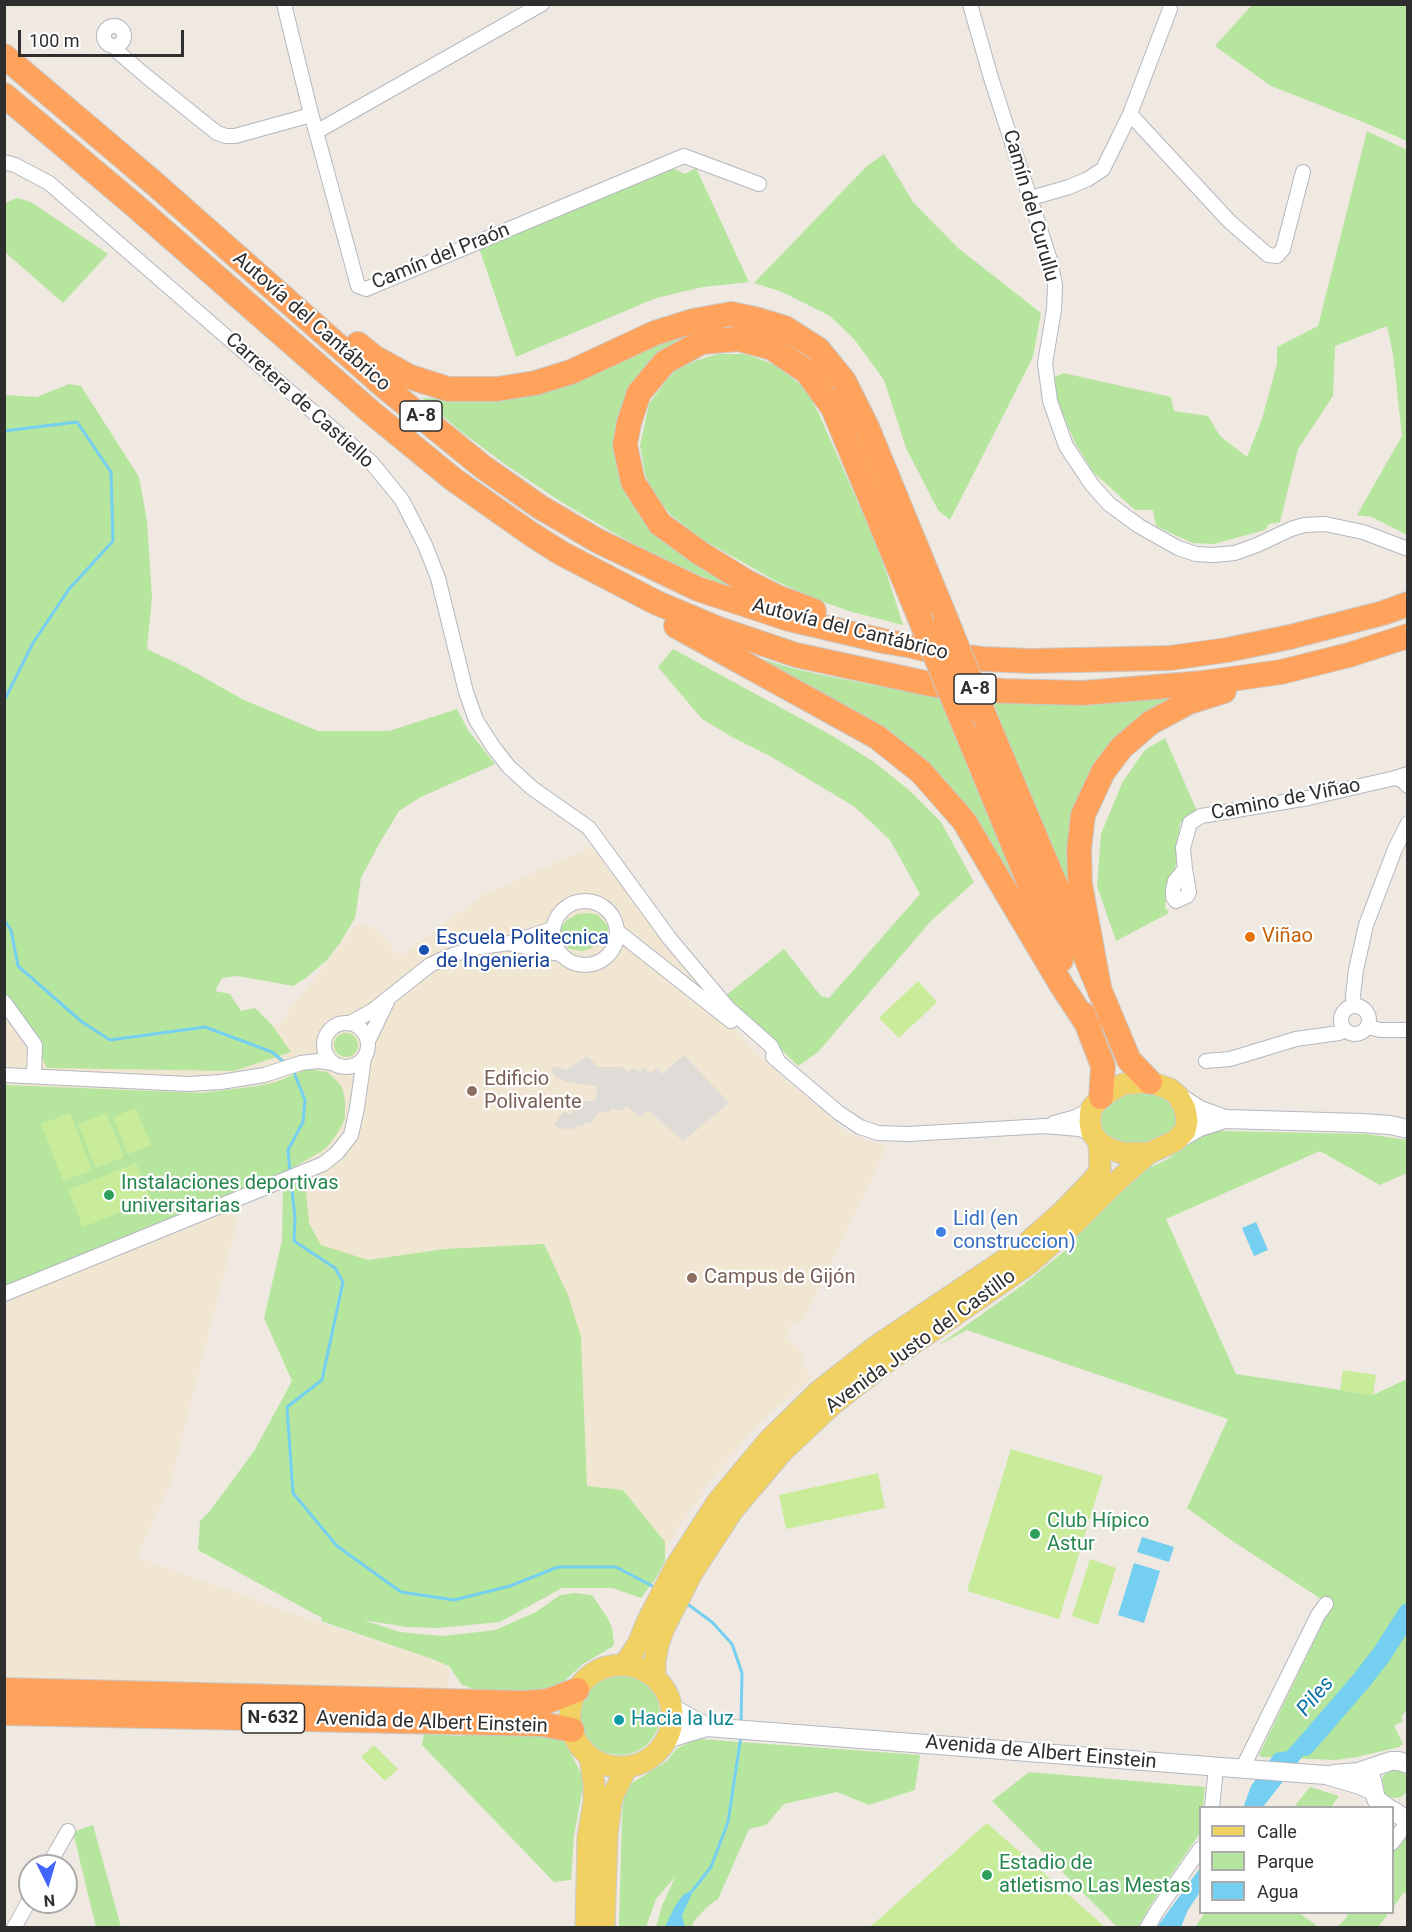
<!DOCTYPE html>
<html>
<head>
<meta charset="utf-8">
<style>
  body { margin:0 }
  #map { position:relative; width:1412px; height:1932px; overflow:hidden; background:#efe9e1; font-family:Roboto,sans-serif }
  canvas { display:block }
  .frame { position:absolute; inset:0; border:6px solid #2e2e2e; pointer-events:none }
  .legend { position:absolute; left:1199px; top:1806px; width:195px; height:108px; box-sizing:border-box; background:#fff; border:2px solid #ababab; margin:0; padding:8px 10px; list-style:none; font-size:18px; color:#2e2e2e }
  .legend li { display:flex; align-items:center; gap:12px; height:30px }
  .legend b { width:30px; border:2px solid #ababab }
  .north { position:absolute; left:18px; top:1854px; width:60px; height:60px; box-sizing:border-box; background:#fff; border:2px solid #ababab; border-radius:50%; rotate:175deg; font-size:16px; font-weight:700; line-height:24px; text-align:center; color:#2e2e2e }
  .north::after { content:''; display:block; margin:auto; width:21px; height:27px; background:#4264fb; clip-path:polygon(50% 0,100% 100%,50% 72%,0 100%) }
  .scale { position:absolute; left:18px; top:30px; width:166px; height:27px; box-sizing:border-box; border:3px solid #2e2e2e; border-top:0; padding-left:8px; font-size:18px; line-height:21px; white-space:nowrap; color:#2e2e2e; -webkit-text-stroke:4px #fff; paint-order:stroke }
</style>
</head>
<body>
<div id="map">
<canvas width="1412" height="1932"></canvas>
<div class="frame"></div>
<ul class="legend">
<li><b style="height:8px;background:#f2d163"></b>Calle</li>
<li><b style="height:16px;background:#b6e59e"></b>Parque</li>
<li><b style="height:16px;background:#75cff0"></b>Agua</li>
</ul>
<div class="north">N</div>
<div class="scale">100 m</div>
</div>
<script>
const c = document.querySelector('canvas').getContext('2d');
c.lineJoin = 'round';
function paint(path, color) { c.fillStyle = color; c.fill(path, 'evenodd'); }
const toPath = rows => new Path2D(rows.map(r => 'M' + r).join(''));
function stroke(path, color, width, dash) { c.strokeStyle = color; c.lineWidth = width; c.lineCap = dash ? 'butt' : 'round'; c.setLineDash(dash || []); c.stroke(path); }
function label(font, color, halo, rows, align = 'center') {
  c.font = font + ' Roboto,sans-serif'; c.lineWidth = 4.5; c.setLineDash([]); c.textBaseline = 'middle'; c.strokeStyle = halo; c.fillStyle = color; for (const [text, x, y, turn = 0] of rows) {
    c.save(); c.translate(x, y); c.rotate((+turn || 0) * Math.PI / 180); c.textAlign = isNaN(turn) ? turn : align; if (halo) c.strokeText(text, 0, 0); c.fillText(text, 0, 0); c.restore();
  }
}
paint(toPath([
  [591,847,753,1051,848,1133,872,1142,886,1145,874,1175,804,1319,790,1325,788,1338,805,1354,801,1364,813,1377,759,1423,711,1480,680,1525,652,1574,656,1531,623,1490,587,1487,581,1337,544,1244,444,1249,368,1260,299,1246,294,1184,242,1203,171,1482,137,1557,306,1618,432,1659,449,1666,449,1702,5,1690,5,924,219,1027,278,1025,356,925,372,926,400,956,483,895]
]), '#f0e6d1');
paint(toPath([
  [1252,5,1407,5,1407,141,1363,122,1271,86,1215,46],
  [1367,131,1407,150,1407,535,1372,517,1357,515,1402,436,1393,354,1387,326,1335,346,1333,396,1298,449,1280,522,1269,524,1265,530,1214,544,1192,543,1156,526,1153,510,1135,510,1093,472,1075,443,1053,391,1052,379,1063,373,1171,397,1174,411,1208,416,1220,436,1247,457,1262,419,1277,364,1277,347,1318,326],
  [884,154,913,202,958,248,1041,313,1033,357,950,520,938,510,906,448,884,380,854,339,830,316,782,292,754,283,867,166],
  [670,167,685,174,696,168,749,282,703,287,656,298,516,357,479,248],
  [17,198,31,202,108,254,63,303,5,252,5,203],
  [719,323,777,331,827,370,838,397,760,334,652,366,625,486,748,594,699,575,663,559,619,536,558,500,506,465,459,430,422,398,499,401,540,393,643,347],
  [718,354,746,354,775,365,805,388,819,414,880,553,903,625,852,612,815,599,776,581,700,538,671,515,653,493,645,474,640,446,649,404,673,371,698,360],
  [69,384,81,386,139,477,147,521,152,597,147,649,185,667,244,700,318,731,389,731,457,709,468,730,495,764,421,797,399,811,379,844,361,878,355,918,340,943,327,960,306,978,293,986,238,976,222,978,215,991,230,994,241,1011,255,1008,272,1025,291,1052,234,1071,47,1068,35,1045,5,1002,4,392,6,395,37,397],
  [673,649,831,735,874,762,909,790,941,822,974,882,931,921,818,1052,798,1066,753,1021,724,997,784,949,821,996,829,998,920,894,890,840,855,807,770,756,732,737,702,719,658,667],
  [729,649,795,669,827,676,883,687,939,693,1031,917,911,757],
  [1183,697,1103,755,1071,895,1014,761,994,703,1087,705],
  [1165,738,1197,811,1180,823,1175,871,1169,884,1165,907,1169,913,1116,941,1097,886,1101,834,1123,781,1145,750],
  [587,913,598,915,608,926,608,933,604,943,583,951,569,949,563,944,560,937,561,927,567,920,577,914],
  '334 1045a12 12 0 1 1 24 0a12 12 0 1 1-24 0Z',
  [307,1069,327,1072,335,1079,342,1087,345,1101,345,1118,341,1127,330,1144,322,1151,273,1179,5,1287,5,1085,202,1093,258,1086,276,1082],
  [1150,1082,1185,1109,1163,1148,1099,1142,1101,1097],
  [1219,1131,1367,1134,1407,1140,1407,1173,1380,1185,1320,1151,1166,1219,1236,1374,1373,1395,1407,1379,1408,1708,1401,1717,1403,1721,1394,1726,1403,1744,1399,1747,1357,1757,1336,1760,1262,1757,1259,1755,1330,1608,1324,1601,1231,1540,1187,1508,1228,1419,967,1330,939,1345,1024,1284,1072,1245,1079,1234,1129,1183,1149,1168,1166,1160,1205,1133],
  [299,1183,306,1192,309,1223,321,1245,368,1260,444,1249,544,1244,568,1295,581,1337,587,1486,623,1490,665,1542,665,1561,656,1578,641,1598,612,1588,562,1588,500,1622,438,1628,407,1627,363,1620,400,1632,442,1636,479,1632,495,1630,536,1612,560,1595,575,1593,592,1595,607,1617,612,1628,614,1644,612,1647,583,1664,559,1686,545,1691,477,1690,462,1685,449,1666,432,1659,321,1621,322,1618,198,1550,200,1521,210,1511,254,1451,292,1381,264,1318,282,1241,283,1187],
  '580 1715a40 40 0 1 1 80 0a40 40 0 1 1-80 0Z',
  [475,1733,553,1735,564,1741,581,1773,583,1787,574,1836,571,1880,554,1882,422,1745,424,1734,461,1736],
  [699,1739,920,1755,915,1790,869,1805,837,1792,784,1804,766,1825,749,1829,718,1899,707,1907,694,1921,692,1927,656,1927,662,1906,675,1877,656,1899,646,1927,619,1928,622,1816,624,1795,632,1783,667,1761,676,1749,692,1741],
  '1381 1784a14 14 0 1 1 28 0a14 14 0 1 1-28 0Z',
  [1029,1772,1205,1787,1203,1807,1200,1808,1200,1833,1150,1906,1138,1927,1117,1927,992,1801],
  [1310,1787,1339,1796,1331,1807,1294,1807],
  [1407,1822,1407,1894,1404,1892,1393,1908,1393,1843],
  [93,1825,121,1927,96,1927,73,1832],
  [1205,1913,1299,1913,1319,1927,1195,1927],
  [1344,1913,1389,1913,1378,1927,1337,1927,1348,1916]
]), '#b6e59e');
paint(toPath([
  [918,981,937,1002,899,1038,879,1018],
  [136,1108,151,1145,128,1154,113,1117],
  [70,1113,92,1170,63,1181,41,1124],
  [106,1113,124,1157,96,1168,78,1124],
  [136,1163,151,1200,83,1227,68,1190],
  [1343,1370,1376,1375,1373,1395,1340,1390],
  [1011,1449,1103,1476,1059,1619,967,1591],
  [878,1473,885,1508,786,1529,779,1495],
  [1090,1559,1116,1568,1098,1625,1072,1616],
  [374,1745,398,1769,385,1781,361,1757],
  [987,1823,1105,1927,870,1927]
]), '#c9ec9a');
paint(toPath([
  [684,1055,729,1103,683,1141,648,1110,640,1117,627,1106,621,1111,611,1109,609,1113,600,1111,590,1124,584,1123,582,1127,577,1124,574,1130,567,1127,563,1130,554,1125,563,1112,572,1114,577,1101,596,1101,597,1086,567,1082,555,1077,551,1070,554,1066,567,1070,587,1056,598,1067,622,1067,627,1072,633,1068,641,1072,643,1067,651,1073,657,1068,662,1074]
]), '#dfdcd8');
paint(toPath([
  [1256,1222,1268,1250,1254,1256,1242,1228],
  [1142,1537,1174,1547,1169,1562,1137,1552],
  [1134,1563,1160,1571,1144,1623,1118,1615],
  [1321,1725,1309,1748,1263,1807,1243,1808,1251,1786,1275,1753,1287,1751,1297,1740],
  [1200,1868,1200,1892,1188,1910,1181,1927,1157,1927],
  [694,1889,682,1916,685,1927,665,1927,675,1906,683,1895]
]), '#75cff0');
stroke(toPath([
  [4,431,77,422,111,472,113,541,69,589,33,643,4,701],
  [4,920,11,930,18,966,82,1022,110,1040,205,1027,272,1052,286,1064],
  [290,1172,288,1150,303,1122,305,1100,293,1070],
  [291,1181,295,1218,294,1241,335,1268,343,1282,322,1380,287,1407,293,1493,337,1546,401,1592,454,1600,510,1586,558,1567,616,1567,656,1588],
  [686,1603,712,1622,732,1644,742,1673,741,1724],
  [693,1890,711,1867,728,1822,741,1736]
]), '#75cff0', 3);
stroke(toPath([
  [1305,1746,1361,1681,1382,1654,1408,1613]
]), '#75cff0', 20);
const street = toPath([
  [284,4,309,106,358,286,366,289,684,156,759,184],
  [970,4,991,78,1050,260,1055,285,1054,310,1045,363,1050,401,1066,446,1092,485,1109,504,1139,526,1178,548,1196,554,1213,555,1235,553,1257,545,1291,529,1304,525,1325,524,1363,532,1408,549],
  '104 36a10 10 0 1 1 20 0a10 10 0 1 1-20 0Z',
  [116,46,118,52,146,76,217,133,226,136,235,136,311,115],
  [1130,114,1229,221,1268,255,1277,256,1283,249,1303,172],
  [316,132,542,4],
  [4,162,15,165,49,183,371,462,402,500,425,545,438,578,466,692,476,720,494,748,509,767,532,788,589,828,670,939,728,1008,771,1046,778,1061],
  [1031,198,1069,187,1088,179,1103,169,1130,114,1170,9],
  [1408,774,1395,778,1402,780,1408,786],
  [1185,869,1175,881,1173,890,1173,897,1176,901,1187,896,1189,892,1185,869,1183,848,1190,823,1201,816,1308,798,1395,778],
  '553 933a32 32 0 1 1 64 0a32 32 0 1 1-64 0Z',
  [617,931,731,1021],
  [512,944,559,954],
  [4,1002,35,1045,34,1076],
  '1341 1020a14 14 0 1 1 28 0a14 14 0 1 1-28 0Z',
  [1354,1006,1353,995,1356,970,1366,925,1395,849,1408,823],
  '324 1045a22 22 0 1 1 44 0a22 22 0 1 1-44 0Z',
  [350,1023,372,1011,430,965,447,957,473,948,510,943,552,929],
  [1368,1027,1380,1030,1408,1030],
  [368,1041,387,1002],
  [773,1057,839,1113,860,1127,878,1133,909,1134,1045,1126,1079,1129,1092,1133],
  [1206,1061,1230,1059,1296,1039,1339,1033,1345,1030],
  [4,1075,188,1084,221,1082,264,1075,301,1063,319,1061,332,1063],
  [1054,1123,1076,1117,1091,1109],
  [4,1294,323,1164,337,1153,351,1135,357,1108,364,1058],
  [1242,1769,1318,1615,1326,1604],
  [1212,1808,1216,1767],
  [1392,1843,1408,1822],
  [48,1866,68,1831],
  [14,1928,30,1899],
  [1147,1928,1157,1911,1200,1849]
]);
const secondary = toPath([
  [1178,1096,1200,1110,1225,1119,1362,1123,1390,1125,1408,1129],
  [1175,1141,1200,1127,1225,1119],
  [672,1708,707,1727,1298,1773,1326,1775,1360,1785,1373,1791],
  [667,1739,707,1727],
  [1334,1774,1358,1772,1391,1761,1399,1761,1408,1764],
  [1372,1780,1376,1799,1388,1808],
  [1392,1810,1408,1821]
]);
const primary = toPath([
  [1150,1082,1170,1089,1178,1096,1185,1109,1187,1121,1185,1131,1175,1141,1149,1153,1122,1153,1110,1149,1099,1142,1092,1133,1090,1122,1091,1109,1101,1097,1123,1084,1150,1082],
  [624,1665,638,1644,648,1620,676,1566,718,1501,768,1441,819,1391,875,1347,1019,1250,1061,1213,1094,1179,1100,1170,1099,1142],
  '570 1716a51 51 0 1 1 102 0a51 51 0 1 1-102 0Z',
  [655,1678,655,1660,658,1645,664,1628,692,1573,733,1510,782,1452,833,1404,888,1361,1030,1263,1073,1225,1114,1184,1149,1153],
  [586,1928,588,1837,594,1801,594,1785,590,1756],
  [604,1928,607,1835,611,1803,613,1795,627,1767]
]);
const highway = toPath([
  [4,56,155,184,386,388,483,467,540,507,598,541,698,589,789,619,883,641,912,646,948,655,983,659,1031,661,1170,658,1227,650,1290,637,1383,613,1408,604],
  [4,95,133,204,371,412,453,479,531,534,561,553,657,603,719,629,796,655,930,684,960,688,1004,691,1083,693,1203,683,1281,672,1349,655,1408,636],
  [358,344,374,357,410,377,448,389,497,389,535,383,571,372,655,333,693,321,731,314,755,319,785,328,818,349,844,381,867,427,946,619],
  [814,611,777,597,747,582,700,553,660,524,633,482,625,445,629,423,639,393,665,362,702,342,738,339,772,348,807,372,833,408,919,616],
  [676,626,877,737,921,772,964,821,1062,986,1089,1027],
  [961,718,1061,960],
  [987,722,1129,1060,1150,1082],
  [1100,992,1080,884,1079,849,1083,815,1103,772,1121,748,1150,723,1189,702,1224,691],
  [1083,1014,1103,1066,1101,1097],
  [4,1690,525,1703,548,1701,577,1690],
  [4,1713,542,1724,572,1730]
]);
stroke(street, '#b4b7c1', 16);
stroke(secondary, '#b4b7c1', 20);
stroke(primary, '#c9c9c9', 23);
stroke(highway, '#c9c9c9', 26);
stroke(street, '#fff', 14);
stroke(secondary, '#fff', 18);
stroke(primary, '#f2d163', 21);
stroke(highway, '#ffa35c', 24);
const highwayBridge = toPath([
  [919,616,961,718],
  [946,619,987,722]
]);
stroke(highwayBridge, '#c9c9c9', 26, []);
stroke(highwayBridge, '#ffa35c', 24);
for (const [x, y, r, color] of [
  [1250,937,6,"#e8710a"],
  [424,950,6,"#1a4fb4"],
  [472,1091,6,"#8d6e63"],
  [109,1195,6,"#2e9e5b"],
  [941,1232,6,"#3f7fe0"],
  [692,1278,6,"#8d6e63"],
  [1035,1534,6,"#2e9e5b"],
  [619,1720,6,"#0f9aa8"],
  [987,1875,6,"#2e9e5b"]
]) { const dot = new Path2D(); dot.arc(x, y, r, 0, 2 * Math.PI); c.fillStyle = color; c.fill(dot); stroke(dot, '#fff', 2); }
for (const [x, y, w] of [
  [421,416,42],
  [975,689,42],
  [273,1718,63]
]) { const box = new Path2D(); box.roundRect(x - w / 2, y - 15, w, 30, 4.5); c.fillStyle = '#fff'; c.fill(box); stroke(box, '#2e2e2e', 1.5); }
label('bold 18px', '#2e2e2e', null, [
  ["A-8",421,416],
  ["A-8",975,689],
  ["N-632",273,1718]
]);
label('20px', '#2e2e2e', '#fff', [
  ["Camín del Curullu",1030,206,74],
  ["Camín del Praón",441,257,-22],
  ["Autovía del Cantábrico",311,322,41],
  ["Carretera de Castiello",299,401,42],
  ["Autovía del Cantábrico",850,630,14],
  ["Camino de Viñao",1286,800,-11],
  ["Avenida Justo del Castillo",921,1342,-36],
  ["Avenida de Albert Einstein",432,1723,2],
  ["Avenida de Albert Einstein",1041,1753,5]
]);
label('20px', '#c56008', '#fff', [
  ["Viñao",1262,937]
], 'left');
label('20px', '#164399', '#fff', [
  ["Escuela Politecnica",436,939],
  ["de Ingenieria",436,962]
], 'left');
label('20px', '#785e54', '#fff', [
  ["Edificio",484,1080],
  ["Polivalente",484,1103],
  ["Campus de Gijón",704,1278]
], 'left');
label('20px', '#27864d', '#fff', [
  ["Instalaciones deportivas",121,1184],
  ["universitarias",121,1207],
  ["Club Hípico",1047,1522],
  ["Astur",1047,1545],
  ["Estadio de",999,1864],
  ["atletismo Las Mestas",999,1887]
], 'left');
label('20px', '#366cbe', '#fff', [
  ["Lidl (en",953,1220],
  ["construccion)",953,1243]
], 'left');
label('20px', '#0d838f', '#fff', [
  ["Hacia la luz",631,1720]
], 'left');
label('italic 21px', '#0d6fa3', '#fff', [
  ["Piles",1316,1697,-50]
]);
</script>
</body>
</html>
